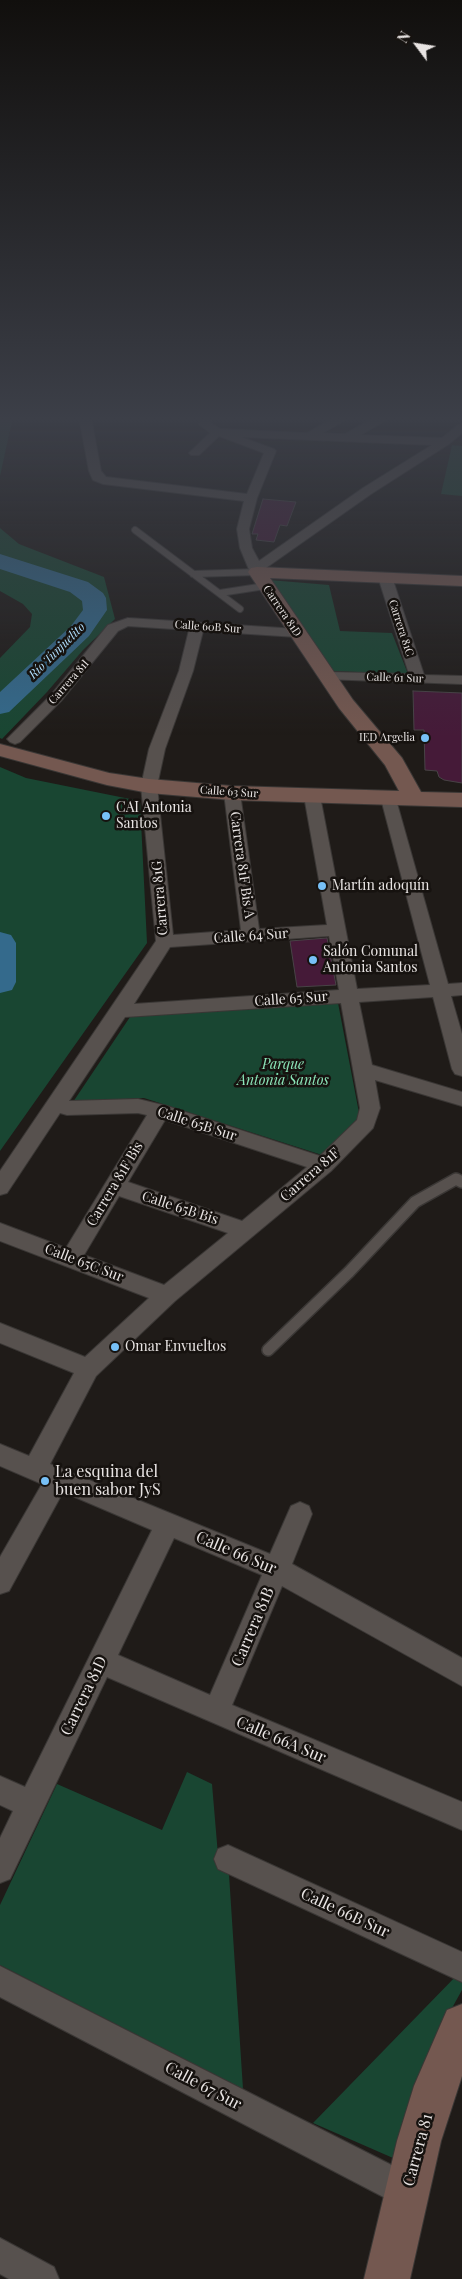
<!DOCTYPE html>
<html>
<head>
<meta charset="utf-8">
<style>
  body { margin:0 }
  #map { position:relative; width:462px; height:2279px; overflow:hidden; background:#1f1b18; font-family:"Playfair Display",serif }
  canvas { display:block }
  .north { position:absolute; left:392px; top:20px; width:50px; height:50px; -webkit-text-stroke:4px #16120f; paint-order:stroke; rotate:301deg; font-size:14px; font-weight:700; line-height:20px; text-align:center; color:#e8e4e3 }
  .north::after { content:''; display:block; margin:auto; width:18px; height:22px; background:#e8e4e3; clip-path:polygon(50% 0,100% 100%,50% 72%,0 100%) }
</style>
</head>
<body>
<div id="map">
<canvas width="462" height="2279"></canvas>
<div class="north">N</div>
</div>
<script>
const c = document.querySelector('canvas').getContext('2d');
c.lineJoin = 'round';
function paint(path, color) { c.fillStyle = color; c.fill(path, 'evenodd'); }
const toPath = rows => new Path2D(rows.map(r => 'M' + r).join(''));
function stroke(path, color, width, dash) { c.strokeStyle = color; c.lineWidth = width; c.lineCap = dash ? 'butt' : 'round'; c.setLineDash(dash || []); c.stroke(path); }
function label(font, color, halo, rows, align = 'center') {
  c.font = font + ' "Playfair Display",serif'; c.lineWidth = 5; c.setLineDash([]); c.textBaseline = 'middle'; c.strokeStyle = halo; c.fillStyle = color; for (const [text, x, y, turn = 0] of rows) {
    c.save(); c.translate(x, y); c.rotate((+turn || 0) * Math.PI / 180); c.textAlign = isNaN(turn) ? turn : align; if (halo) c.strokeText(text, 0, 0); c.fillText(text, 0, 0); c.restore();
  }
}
paint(toPath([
  [0,417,13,417,0,476],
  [452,445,462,446,462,496,441,494],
  [0,528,19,544,104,577,115,619,83,650,47,692,2,739,0,738,0,658,30,627,32,614,23,604,0,591],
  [269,580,329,585,340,631,392,633,408,674,333,671],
  [0,767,26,778,140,801,147,943,0,1151],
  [338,1003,360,1118,322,1155,144,1098,73,1102,130,1017],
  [187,1772,212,1784,218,1855,228,1859,243,2089,0,1965,0,1905,57,1784,162,1830],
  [459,1973,462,1975,462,1990,442,2026,393,2158,313,2123]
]), '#194632');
paint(toPath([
  [0,554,88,582,103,593,106,598,107,610,89,636,9,712,0,714,0,692,71,626,83,610,82,601,70,592,0,569,0,554],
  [0,932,11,935,16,943,16,982,12,990,0,993,0,932]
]), '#346a8c');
const building = toPath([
  [263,499,296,502,287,526,280,525,274,542,256,540,258,534,252,534,263,499],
  [413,691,462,693,462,783,444,780,439,777,437,771,425,770,424,730,414,730,413,691],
  [327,938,336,985,297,987,290,941,327,938]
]);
paint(building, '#451a38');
stroke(building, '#484346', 1);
const laneFar1 = toPath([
  [135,530,240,609],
  [193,574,257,572],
  [220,593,265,586]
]);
const lane = toPath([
  [268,1350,349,1272,415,1202,456,1179,462,1182]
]);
const street = toPath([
  [79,417,91,417,101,471,106,477,247,494,264,453,219,436,199,455,191,455,189,453,191,451,210,433,199,424,201,417,213,417,211,423,220,429,307,433,336,417,350,417,323,433,345,434,376,417,391,417,361,435,442,438,458,425,462,424,462,433,449,444,371,494,263,570,262,575,257,576,250,572,240,548,237,529,244,501,103,484,93,480,89,471,79,417],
  [241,437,432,445,363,488,259,561,252,548,249,529,257,498,276,451,274,449,241,437],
  [385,573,392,577,424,675,462,676,462,684,323,679,321,676,323,673,328,672,409,674,378,577,385,573],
  [128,618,297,629,304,633,297,637,203,631,193,671,165,749,157,786,173,935,241,930,224,793,226,790,232,788,238,790,240,793,259,929,327,925,304,796,306,793,312,791,318,793,320,796,357,989,430,985,381,799,383,796,389,794,395,796,448,984,462,983,462,995,451,996,462,1034,462,1076,455,1074,452,1069,433,997,359,1002,372,1065,462,1092,462,1106,375,1080,380,1108,373,1128,331,1171,175,1301,96,1376,50,1464,270,1554,291,1506,300,1502,309,1506,312,1514,292,1564,462,1658,462,1686,282,1586,232,1705,462,1802,462,1830,107,1677,10,1879,0,1883,0,1838,13,1811,0,1805,0,1776,25,1787,152,1530,63,1492,9,1591,0,1594,0,1557,42,1484,0,1466,0,1444,29,1456,74,1373,0,1343,0,1323,85,1357,149,1298,0,1241,0,1223,66,1248,147,1115,138,1113,67,1115,60,1113,7,1193,0,1195,0,1171,156,941,141,786,149,749,179,671,189,630,128,626,118,631,61,701,20,742,15,744,10,742,7,739,51,695,108,625,128,618],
  [329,936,339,990,134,1004,170,947,329,936],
  [341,1003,360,1108,357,1120,320,1156,167,1106,138,1099,69,1101,125,1017,341,1003],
  [165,1120,307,1167,242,1221,128,1182,165,1120],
  [119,1196,228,1233,164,1285,84,1255,119,1196],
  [174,1538,262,1575,210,1695,118,1655,174,1538],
  [228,1845,462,1952,462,1982,218,1869,214,1859,218,1849,228,1845],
  [0,1966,419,2179,423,2191,419,2203,407,2207,395,2203,0,1997,0,1966],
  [0,2238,54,2267,59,2279,9,2279,0,2274,0,2238]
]);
const secondary = toPath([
  [257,567,462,576,462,586,270,578,353,700,402,758,421,792,462,793,462,807,232,800,149,793,107,785,0,756,0,744,109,773,149,779,232,786,399,791,385,765,339,708,248,572,251,568,257,567],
  [462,2004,462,2076,441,2141,410,2279,364,2279,397,2141,414,2086,447,2010,462,2004]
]);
stroke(laneFar1, '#3a3735', 8);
stroke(lane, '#3a3735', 14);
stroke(street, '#3a3735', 2);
stroke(secondary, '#3a3735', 2);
stroke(laneFar1, '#57514e', 6);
stroke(lane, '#57514e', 11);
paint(street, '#57514e');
paint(secondary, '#745850');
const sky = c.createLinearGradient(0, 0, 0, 736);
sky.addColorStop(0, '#110f0d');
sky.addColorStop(0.57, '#3c3f48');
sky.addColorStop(1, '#3c3f4800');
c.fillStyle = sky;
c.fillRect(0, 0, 462, 736);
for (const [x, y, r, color] of [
  [425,738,5,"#77c0f7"],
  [106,816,5,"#77c0f7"],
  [322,886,5,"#77c0f7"],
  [313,960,5,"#77c0f7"],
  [115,1347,5,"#77c0f7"],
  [45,1481,5,"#77c0f7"]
]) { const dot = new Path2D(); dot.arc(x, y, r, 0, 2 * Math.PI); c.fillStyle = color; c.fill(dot); stroke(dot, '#16120f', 2); }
label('11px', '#e8e4e3', '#16120f', [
  ["Carrera 81D",282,611,56],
  ["Calle 60B Sur",208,627,4],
  ["Carrera 81C",401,628,72],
  ["Calle 61 Sur",395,678,2],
  ["Carrera 81I",69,682,-49],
  ["Calle 63 Sur",229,792,4]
]);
label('11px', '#e8e4e3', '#16120f', [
  ["IED Argelia",415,738]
], 'right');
label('italic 12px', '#afdefd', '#16120f', [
  ["Río Tunjuelito",57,651,-45]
]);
label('14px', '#e8e4e3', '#16120f', [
  ["CAI Antonia",116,808],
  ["Santos",116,824],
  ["Martín adoquín",332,886],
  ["Salón Comunal",323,952],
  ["Antonia Santos",323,968],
  ["Omar Envueltos",125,1347]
], 'left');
label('14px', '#e8e4e3', '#16120f', [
  ["Carrera 81F Bis A",242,865,82],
  ["Carrera 81G",160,898,-95],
  ["Calle 64 Sur",251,936,-4],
  ["Calle 65 Sur",291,999,-4],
  ["Calle 65B Sur",197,1124,18],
  ["Carrera 81F",310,1175,-41],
  ["Carrera 81F Bis",115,1184,-59],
  ["Calle 65B Bis",180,1208,18],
  ["Calle 65C Sur",84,1263,21]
]);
label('italic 14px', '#8ce6b9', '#16120f', [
  ["Parque",283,1065],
  ["Antonia Santos",283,1081]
]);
label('16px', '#e8e4e3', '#16120f', [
  ["La esquina del",55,1472],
  ["buen sabor JyS",55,1490]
], 'left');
label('16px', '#e8e4e3', '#16120f', [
  ["Calle 66 Sur",236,1553,23],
  ["Carrera 81B",253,1627,-67],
  ["Carrera 81D",84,1696,-64],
  ["Calle 66A Sur",281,1740,23],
  ["Calle 66B Sur",345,1913,25],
  ["Calle 67 Sur",203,2086,28],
  ["Carrera 81",418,2150,-75]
]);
</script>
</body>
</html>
